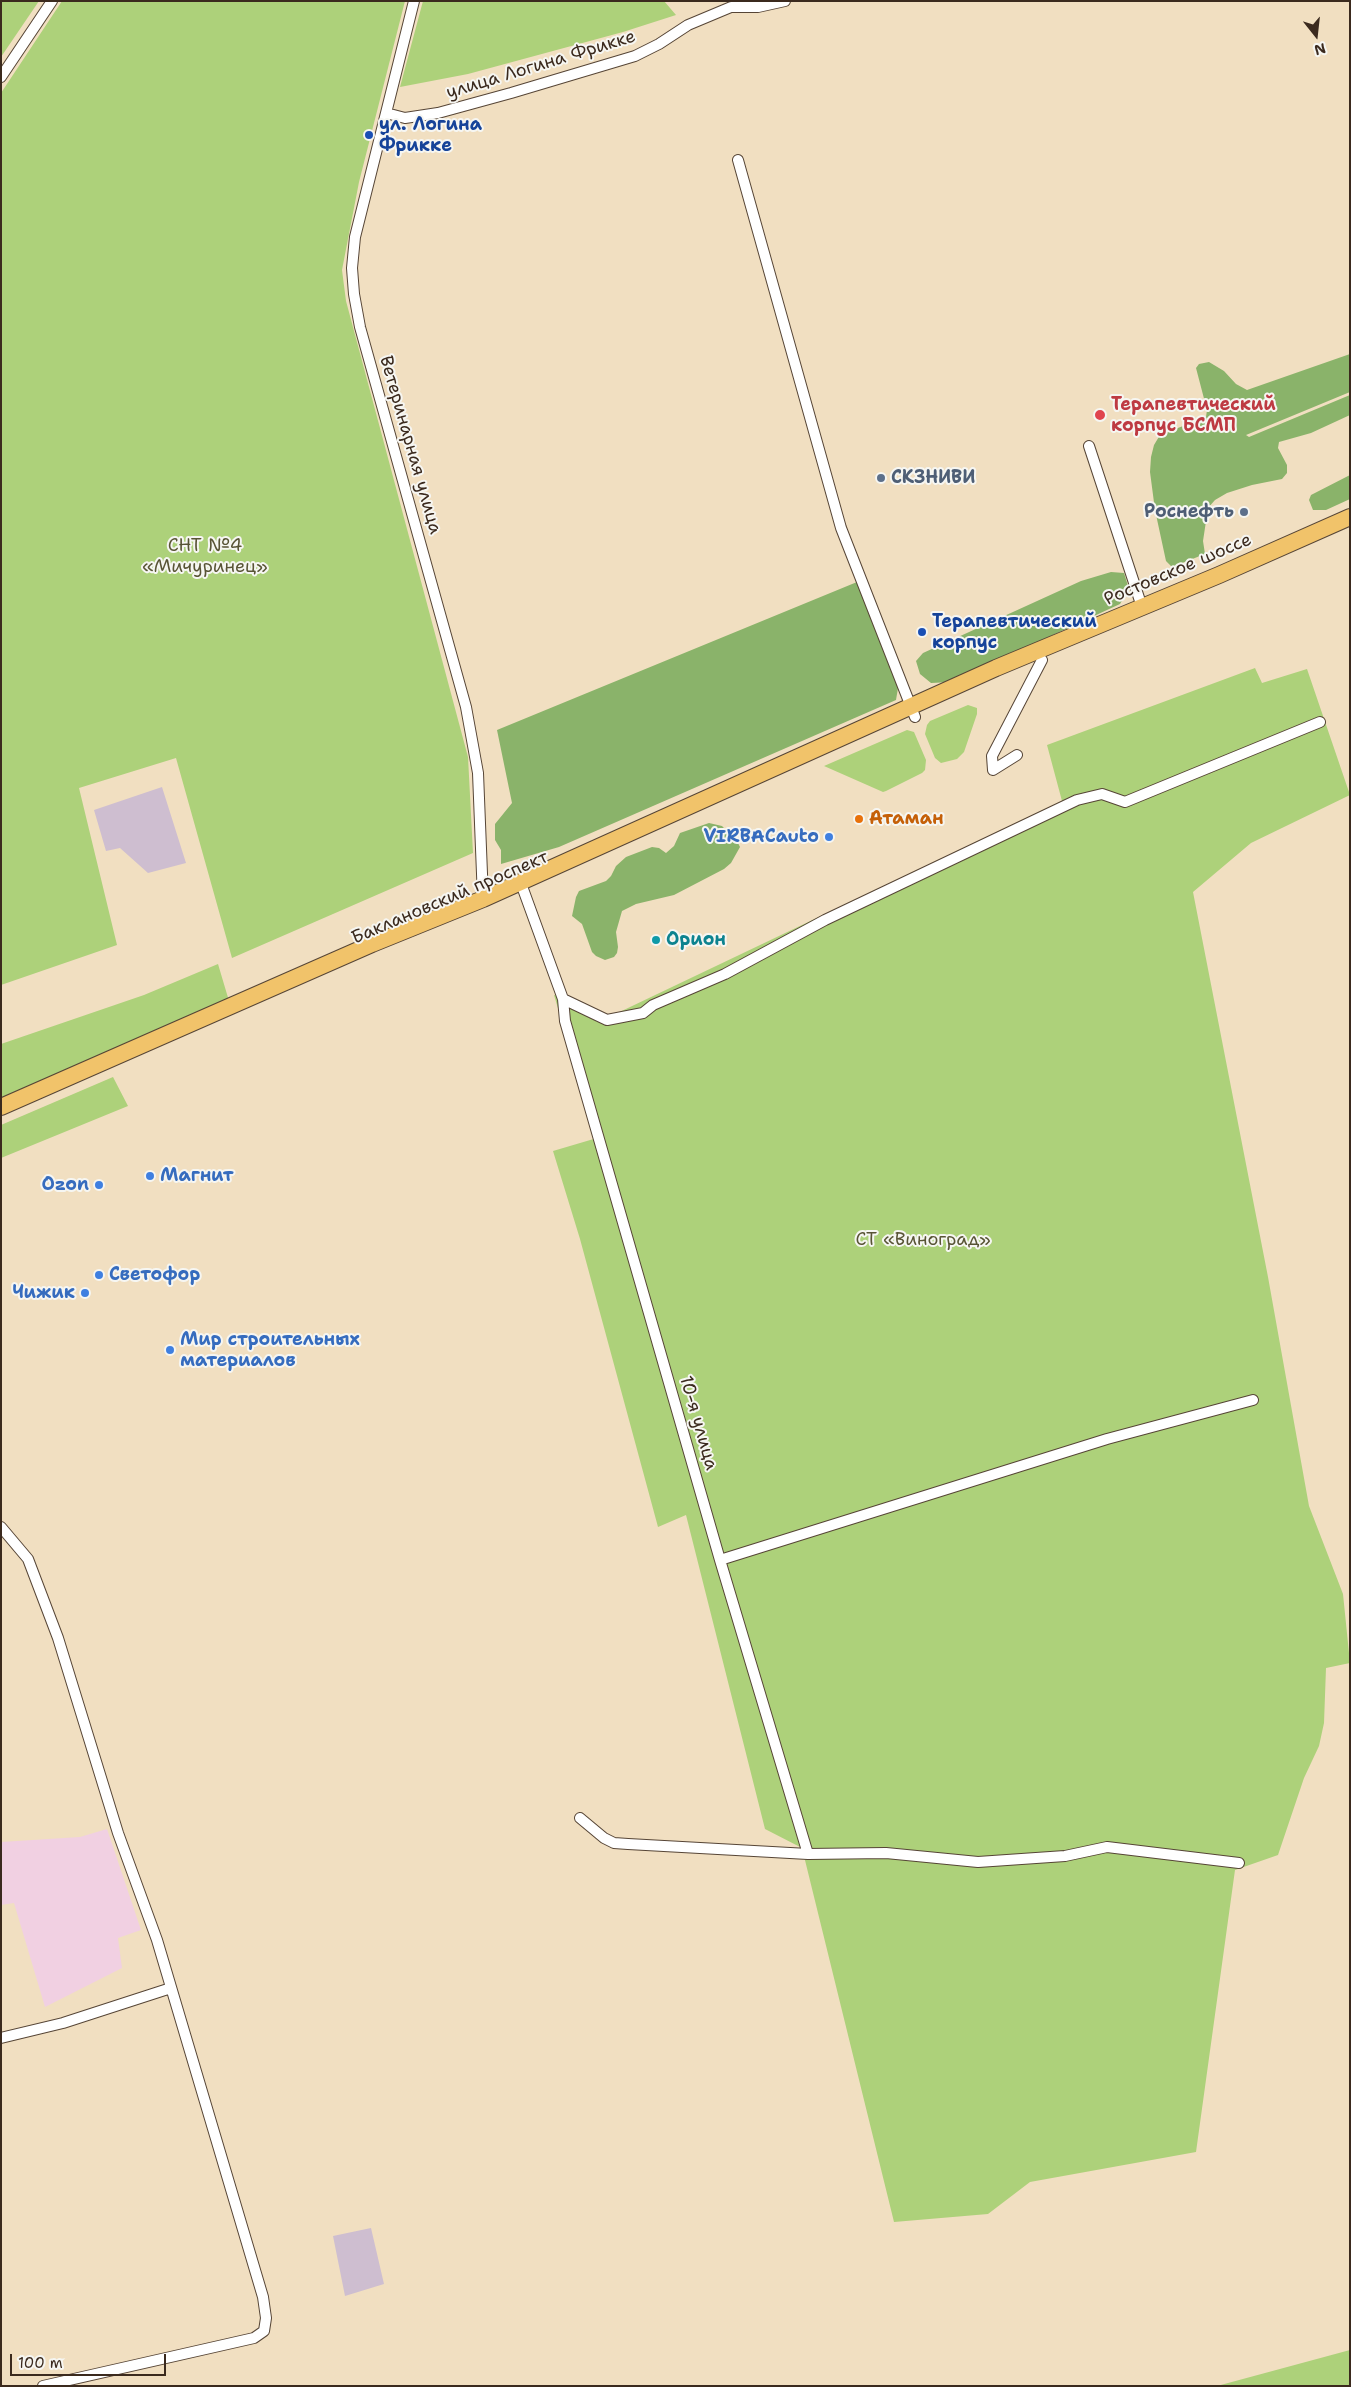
<!DOCTYPE html>
<html>
<head>
<meta charset="utf-8">
<style>
  body { margin:0 }
  #map { position:relative; width:1351px; height:2387px; overflow:hidden; background:#f1dfc1; font-family:"Shantell Sans",sans-serif }
  canvas { display:block }
  .frame { position:absolute; inset:0; border:2px solid #3b2a1e; pointer-events:none }
  .north { position:absolute; left:1291px; top:10px; width:50px; height:50px; -webkit-text-stroke:4px #f6f6f2; paint-order:stroke; rotate:164deg; font-size:14px; font-weight:700; line-height:20px; text-align:center; color:#3b2a1e }
  .north::after { content:''; display:block; margin:auto; width:18px; height:22px; background:#3b2a1e; clip-path:polygon(50% 0,100% 100%,50% 72%,0 100%) }
  .scale { position:absolute; left:10px; top:2354px; width:156px; height:22px; box-sizing:border-box; border:2px solid #3b2a1e; border-top:0; padding-left:6px; font-size:15px; line-height:18px; white-space:nowrap; color:#3b2a1e; -webkit-text-stroke:4px #f6f6f2; paint-order:stroke }
</style>
</head>
<body>
<div id="map">
<canvas width="1351" height="2387"></canvas>
<div class="frame"></div>
<div class="north">N</div>
<div class="scale">100 m</div>
</div>
<script>
const c = document.querySelector('canvas').getContext('2d');
c.lineJoin = 'round';
function paint(path, color) { c.fillStyle = color; c.fill(path, 'evenodd'); }
const toPath = rows => new Path2D(rows.map(r => 'M' + r).join(''));
function stroke(path, color, width, dash) { c.strokeStyle = color; c.lineWidth = width; c.lineCap = dash ? 'butt' : 'round'; c.setLineDash(dash || []); c.stroke(path); }
function label(font, color, halo, rows, align = 'center') {
  c.font = font + ' "Shantell Sans",sans-serif'; c.lineWidth = 4; c.setLineDash([]); c.textBaseline = 'middle'; c.strokeStyle = halo; c.fillStyle = color; for (const [text, x, y, turn = 0] of rows) {
    c.save(); c.translate(x, y); c.rotate((+turn || 0) * Math.PI / 180); c.textAlign = isNaN(turn) ? turn : align; if (halo) c.strokeText(text, 0, 0); c.fillText(text, 0, 0); c.restore();
  }
}
paint(toPath([
  [107,1829,141,1930,118,1938,122,1968,45,2007,14,1903,1,1905,1,1842,80,1837]
]), '#f1d0e2');
paint(toPath([
  [162,787,186,863,148,873,120,848,106,851,94,810],
  [371,2228,384,2284,345,2296,333,2236]
]), '#cebed0');
paint(toPath([
  [1,1,39,1,1,57],
  [62,1,405,1,359,182,342,270,346,301,468,757,473,853,232,958,176,758,79,788,117,945,1,985,1,93],
  [423,1,664,1,676,15,623,32,468,74,400,87],
  [1255,668,1262,683,1307,669,1350,795,1251,843,1193,892,1268,1277,1309,1506,1343,1594,1350,1663,1326,1668,1324,1723,1319,1746,1304,1778,1278,1855,1235,1870,1196,2152,1030,2182,988,2214,894,2222,802,1848,765,1829,686,1515,658,1527,580,1239,553,1151,597,1138,554,995,575,1000,607,1018,1062,801,1047,745],
  [968,705,977,708,977,714,964,752,957,759,941,763,935,758,925,734,927,725,930,721],
  [907,730,914,732,926,760,925,770,922,773,886,791,883,792,824,766],
  [218,964,229,1001,1,1101,1,1044,144,995],
  [113,1077,128,1106,1,1158,1,1125],
  [1350,2350,1350,2386,1217,2386]
]), '#add17a');
paint(toPath([
  [1350,354,1350,392,1246,435,1249,437,1350,395,1350,415,1311,433,1279,442,1278,448,1287,465,1287,473,1282,479,1252,485,1227,493,1215,500,1208,508,1203,541,1205,554,1172,567,1166,561,1155,510,1150,472,1151,457,1154,445,1160,435,1206,417,1207,410,1196,368,1199,364,1209,362,1224,371,1236,384,1247,390],
  [1350,475,1350,499,1326,510,1313,510,1309,500,1311,495],
  [1111,572,1124,573,1129,589,1120,604,951,682,931,683,920,674,916,661,923,653,1081,581],
  [857,582,899,682,896,700,559,847,501,864,501,850,495,840,495,824,512,803,497,730],
  [709,823,722,826,737,841,740,847,731,863,724,869,674,895,636,904,622,911,616,932,618,947,617,953,614,957,605,960,596,956,592,952,582,924,572,916,576,897,579,891,606,881,611,876,616,866,626,857,652,847,659,848,666,853,674,846,680,833]
]), '#8ab36a');
const street = toPath([
  [414,1,355,237,352,268,354,294,360,327,466,707,478,773,483,899],
  [1,77,52,1],
  [386,113,405,118,438,113,511,93,635,56,659,44,688,25,731,7,758,7,785,1],
  [738,160,841,528,915,717],
  [1089,446,1142,607],
  [1017,755,993,770,992,756,1042,660],
  [523,889,563,999,565,1021,720,1560,808,1854],
  [563,999,607,1020,643,1013,653,1005,725,974,825,920,1077,800,1102,794,1125,802,1320,722],
  [1,1527,28,1559,58,1638,118,1833,157,1940,263,2297,266,2318,264,2331,254,2338,43,2386],
  [720,1560,1107,1439,1253,1400],
  [580,1818,604,1838,614,1843,628,1844,808,1854,886,1853,978,1862,1065,1856,1107,1847,1239,1863],
  [1,2038,63,2023,171,1988]
]);
const primary = toPath([
  [1,1107,372,944,483,899,996,668,1219,575,1350,517]
]);
stroke(street, '#564536', 12);
stroke(primary, '#564536', 18);
stroke(street, '#fff', 10);
stroke(primary, '#f1c36a', 16);
for (const [x, y, r, color] of [
  [369,135,5,"#1a4fb4"],
  [1100,415,6,"#e0444e"],
  [881,478,5,"#5c6f8a"],
  [1244,512,5,"#5c6f8a"],
  [922,632,5,"#1a4fb4"],
  [859,819,5,"#e8710a"],
  [829,837,5,"#3f7fe0"],
  [656,940,5,"#0f9aa8"],
  [150,1176,5,"#3f7fe0"],
  [99,1185,5,"#3f7fe0"],
  [99,1275,5,"#3f7fe0"],
  [85,1293,5,"#3f7fe0"],
  [170,1350,5,"#3f7fe0"]
]) { const dot = new Path2D(); dot.arc(x, y, r, 0, 2 * Math.PI); c.fillStyle = color; c.fill(dot); stroke(dot, '#f6f6f2', 2); }
label('18px', '#3b2a1e', '#f6f6f2', [
  ["улица Логина Фрикке",541,65,-17],
  ["Ветеринарная улица",410,445,74],
  ["Ростовское шоссе",1178,570,-23],
  ["Баклановский проспект",450,898,-23],
  ["10-я улица",698,1423,74]
]);
label('bold 18px', '#164399', '#f6f6f2', [
  ["ул. Логина",379,125],
  ["Фрикке",379,146],
  ["Терапевтический",932,622],
  ["корпус",932,643]
], 'left');
label('bold 18px', '#be3a42', '#f6f6f2', [
  ["Терапевтический",1111,405],
  ["корпус БСМП",1111,426]
], 'left');
label('bold 18px', '#4e5e75', '#f6f6f2', [
  ["СКЗНИВИ",891,478],
  ["Роснефть",1234,512,"right"]
], 'left');
label('18px', '#585435', '#f6f6f2', [
  ["СНТ №4",205,546],
  ["«Мичуринец»",205,567],
  ["СТ «Виноград»",923,1240]
]);
label('bold 18px', '#c56008', '#f6f6f2', [
  ["Атаман",869,819]
], 'left');
label('bold 18px', '#366cbe', '#f6f6f2', [
  ["VIRBACauto",819,837],
  ["Магнит",160,1176,"left"],
  ["Ozon",89,1185],
  ["Светофор",109,1275,"left"],
  ["Чижик",75,1293],
  ["Мир строительных",180,1340,"left"],
  ["материалов",180,1361,"left"]
], 'right');
label('bold 18px', '#0d838f', '#f6f6f2', [
  ["Орион",666,940]
], 'left');
</script>
</body>
</html>
